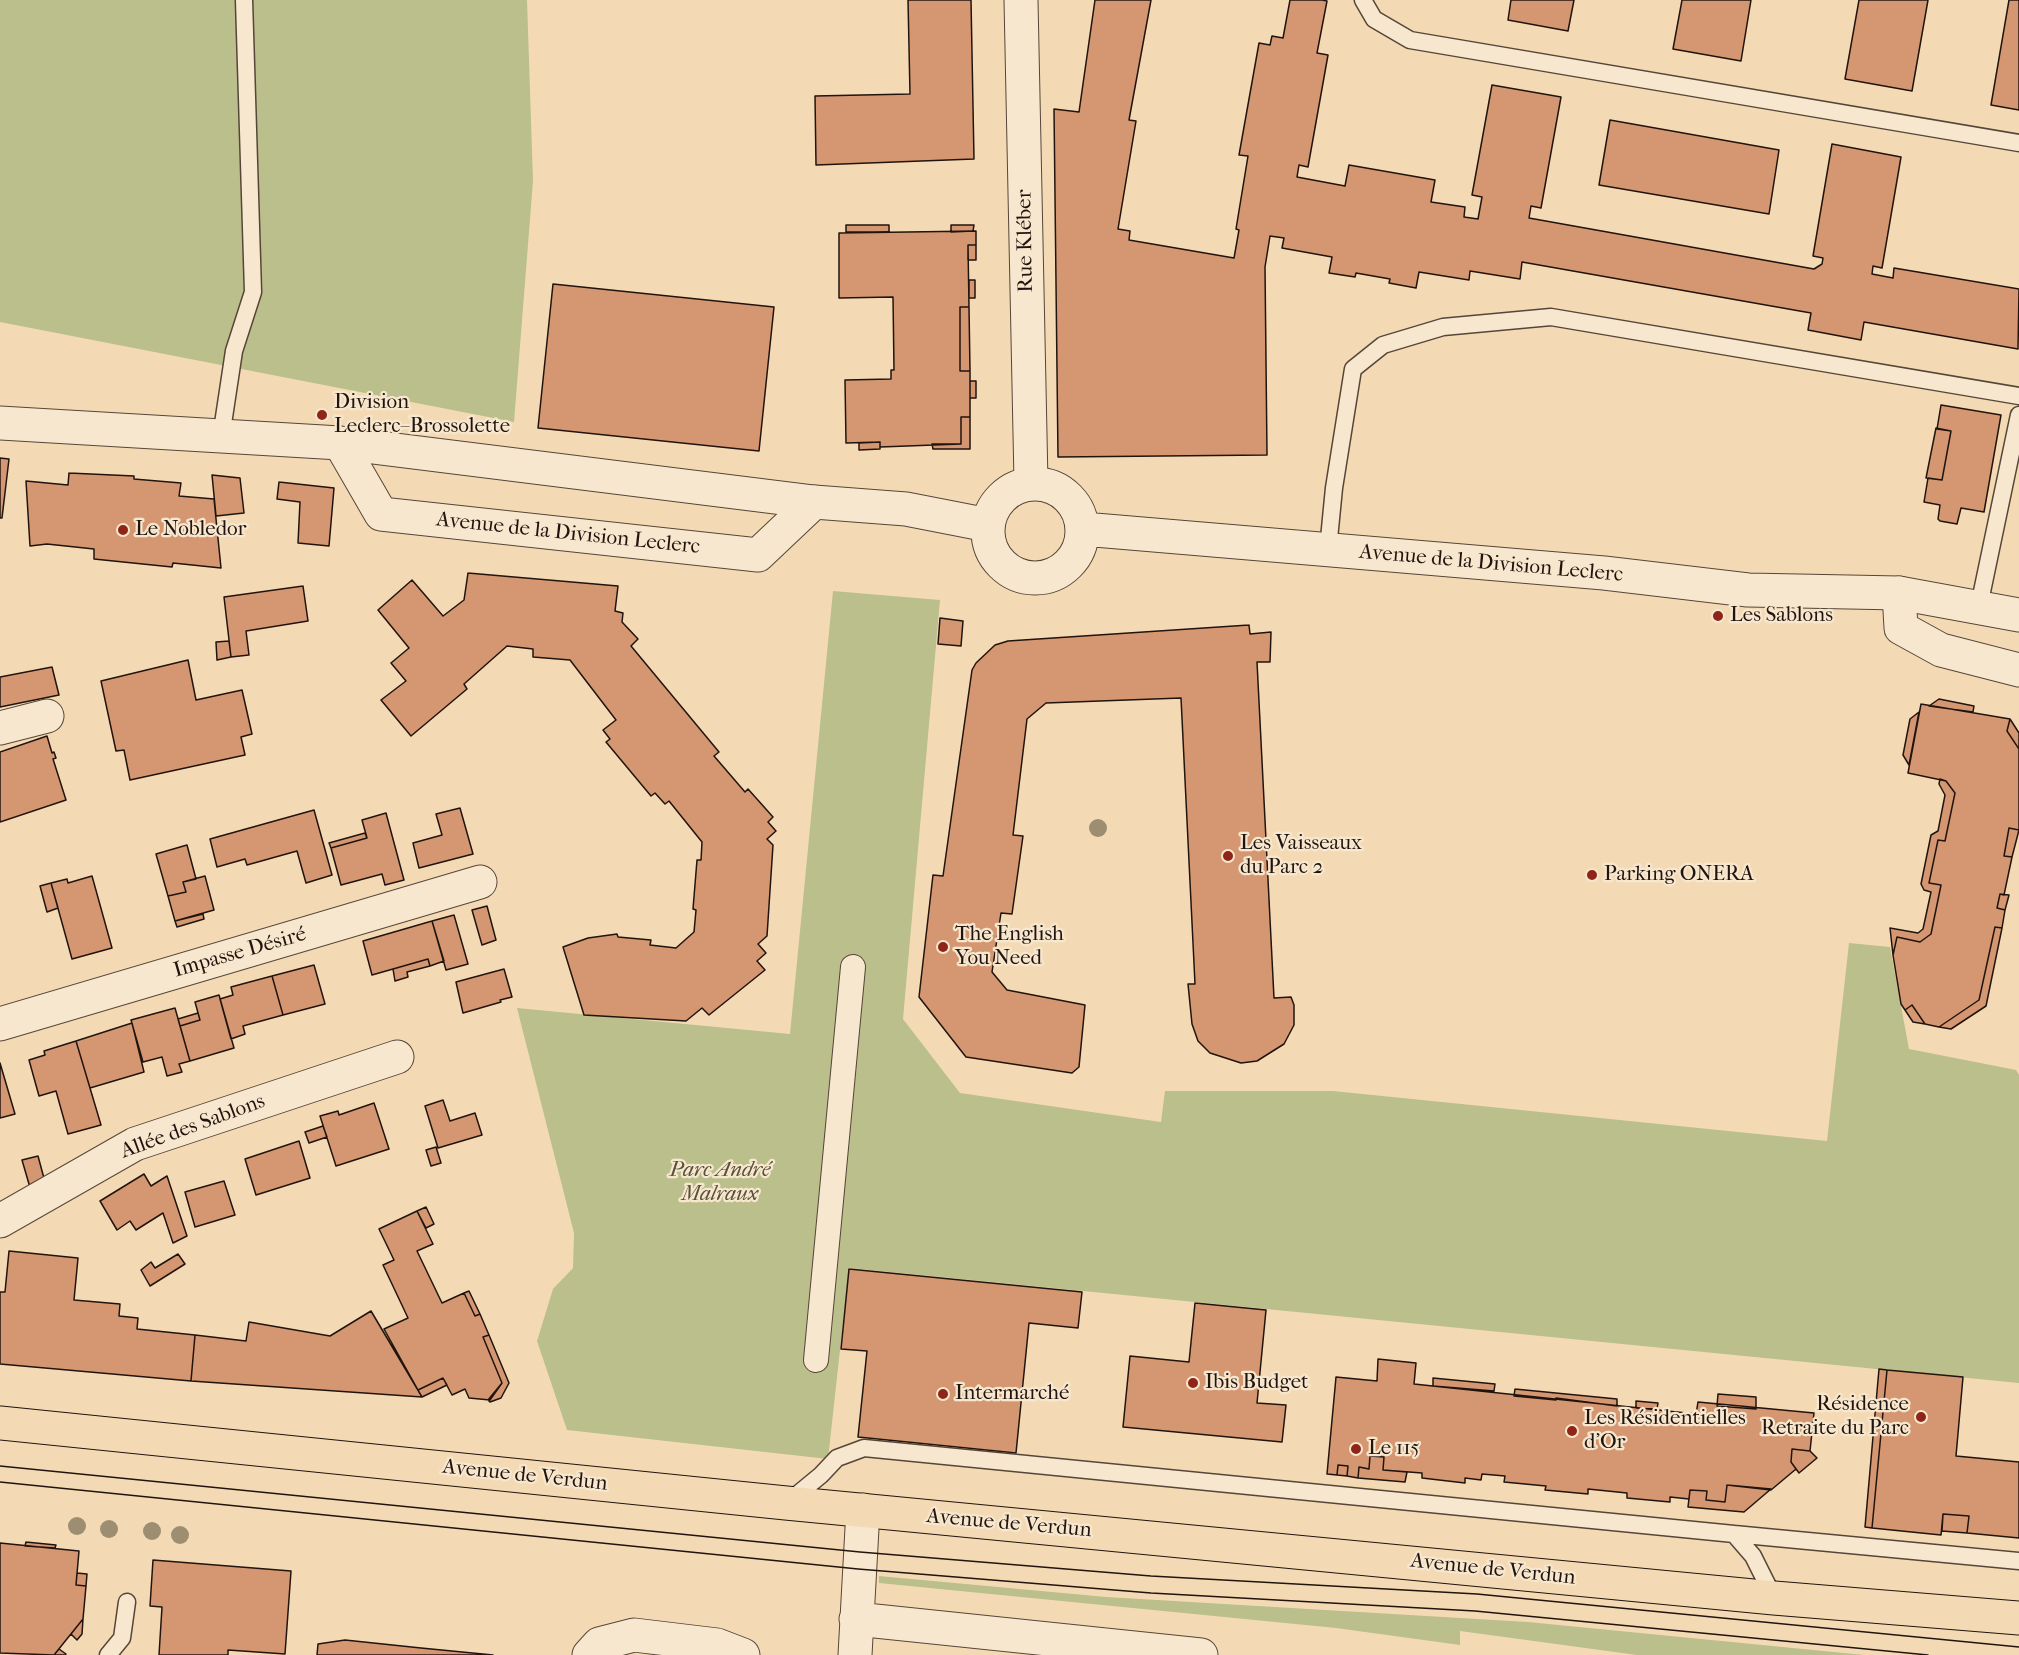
<!DOCTYPE html>
<html>
<head>
<meta charset="utf-8">
<style>
  body { margin:0 }
  canvas { display:block; background:#f3dab4 }
</style>
</head>
<body>
<canvas width="2019" height="1655"></canvas>
<script>
const c = document.querySelector('canvas').getContext('2d');
c.lineJoin = 'round';
function paint(path, color) { c.fillStyle = color; c.fill(path, 'evenodd'); }
const toPath = rows => new Path2D(rows.map(r => 'M' + r).join(''));
function stroke(path, color, width, dash) { c.strokeStyle = color; c.lineWidth = width; c.lineCap = dash ? 'butt' : 'round'; c.setLineDash(dash || []); c.stroke(path); }
function label(font, color, halo, rows, align = 'center') {
  c.font = font + ' "IM FELL French Canon",serif'; c.lineWidth = 4.5; c.setLineDash([]); c.textBaseline = 'middle'; c.strokeStyle = halo; c.fillStyle = color; for (const [text, x, y, turn = 0] of rows) {
    c.save(); c.translate(x, y); c.rotate((+turn || 0) * Math.PI / 180); c.textAlign = isNaN(turn) ? turn : align; if (halo) c.strokeText(text, 0, 0); c.fillText(text, 0, 0); c.restore();
  }
}
paint(toPath([
  [0,0,527,0,533,181,514,422,0,322],
  [833,591,940,600,903,1019,960,1093,1161,1122,1165,1091,1333,1091,1827,1141,1849,943,1890,947,1909,1049,2016,1070,2019,1075,2019,1383,849,1268,828,1459,567,1430,537,1341,553,1289,573,1268,574,1233,517,1008,790,1034],
  [879,1576,1106,1597,1528,1622,1864,1655,1637,1655,1460,1631,1460,1645,1336,1628,879,1583]
]), '#bbbf8c');
const building = toPath([
  [908,0,971,0,974,159,816,165,815,96,910,94,908,0],
  [1095,0,1151,0,1129,120,1136,121,1118,229,1130,231,1129,240,1234,258,1239,230,1236,229,1248,156,1239,155,1259,43,1270,45,1272,36,1283,38,1290,0,1322,0,1327,1,1317,53,1328,55,1308,167,1299,165,1297,177,1345,186,1349,165,1435,180,1431,202,1465,207,1464,217,1478,219,1482,197,1472,195,1492,85,1561,97,1541,208,1531,206,1529,218,1814,269,1822,264,1823,258,1813,256,1832,144,1901,157,1882,268,1873,266,1872,274,1893,278,1894,268,2019,289,2018,349,1864,322,1861,340,1808,330,1811,313,1522,262,1520,279,1470,271,1469,280,1419,272,1416,288,1389,283,1390,279,1356,273,1355,277,1329,273,1332,257,1282,248,1284,238,1270,236,1265,267,1267,455,1058,457,1054,109,1079,112,1095,0],
  [1511,0,1574,0,1568,31,1508,20,1511,0],
  [1682,0,1751,0,1741,61,1673,49,1682,0],
  [1859,0,1928,0,1912,91,1845,79,1859,0],
  [2009,0,2019,0,2019,110,1991,105,2009,0],
  [1610,120,1779,150,1769,214,1599,185,1610,120],
  [846,225,889,225,889,232,846,232,846,225],
  [951,225,974,225,973,231,951,232,951,225],
  [976,231,976,245,968,245,969,307,960,307,960,371,970,371,970,417,961,417,961,444,880,447,880,442,846,443,845,380,891,379,891,370,894,370,893,297,839,298,839,233,976,231],
  [968,245,976,245,976,260,968,260,968,245],
  [969,280,975,280,975,298,969,298,969,280],
  [553,284,774,307,759,451,538,428,553,284],
  [960,307,969,307,970,371,960,371,960,307],
  [970,381,976,381,976,398,970,398,970,381],
  [1941,405,2001,415,1984,512,1961,508,1957,524,1940,521,1938,519,1940,505,1924,502,1928,478,1942,480,1951,431,1937,429,1941,405],
  [961,417,970,417,970,449,933,449,932,444,961,444,961,417],
  [1936,428,1951,431,1942,480,1926,478,1936,428],
  [880,442,880,449,859,450,859,443,880,442],
  [0,458,9,459,2,518,0,518,0,458],
  [69,473,134,476,134,479,181,483,179,496,214,499,221,568,173,563,172,567,94,559,94,549,47,544,30,546,26,481,68,485,69,473],
  [212,475,240,478,244,513,216,516,212,475],
  [279,482,334,488,329,546,298,543,300,502,277,499,279,482],
  [468,573,618,586,615,611,623,613,622,622,638,639,631,646,719,752,714,756,745,792,748,789,773,817,768,822,776,831,767,839,773,845,767,936,758,944,766,953,757,961,765,970,709,1015,702,1008,686,1021,584,1015,563,947,588,938,617,934,618,937,651,940,650,945,676,948,694,932,696,910,693,909,697,860,701,860,702,842,669,801,665,804,655,793,651,796,606,742,610,739,603,730,616,720,570,660,533,657,533,649,507,646,464,684,467,689,411,736,381,700,406,681,391,663,409,648,378,610,412,580,443,616,464,600,468,573],
  [303,586,308,621,246,631,249,655,231,657,224,597,303,586],
  [940,618,963,621,961,646,938,644,940,618],
  [1249,625,1250,634,1271,632,1270,662,1257,662,1274,998,1291,997,1294,1005,1294,1025,1284,1044,1257,1061,1241,1063,1210,1053,1198,1041,1192,1024,1188,984,1195,984,1181,698,1046,703,1027,719,1013,835,1023,836,1012,914,1001,913,992,972,1007,990,1085,1005,1079,1067,1072,1073,966,1057,919,997,933,875,943,876,972,670,976,663,995,645,1008,641,1249,625],
  [229,641,231,657,217,660,216,642,229,641],
  [188,660,196,700,242,690,252,734,241,737,245,755,130,780,124,750,116,751,101,681,188,660],
  [52,667,59,695,0,707,0,677,52,667],
  [1939,699,1974,706,1973,712,1929,706,1939,699],
  [1921,704,2010,719,2007,731,2019,749,2019,830,2009,828,2004,856,2012,857,2004,895,2000,894,1997,908,2005,910,2002,928,1995,927,1979,1000,1939,1027,1925,1024,1912,1005,1905,1010,1901,1004,1893,955,1897,937,1920,942,1931,934,1941,885,1929,883,1938,840,1945,841,1955,793,1946,781,1908,773,1921,704],
  [1919,712,1909,765,1903,755,1910,719,1919,712],
  [2010,719,2019,733,2019,749,2007,731,2010,719],
  [47,736,52,753,54,752,56,758,53,759,66,800,0,822,0,752,47,736],
  [1940,779,1946,781,1955,793,1945,841,1938,840,1929,883,1941,885,1931,934,1920,942,1897,937,1893,955,1890,928,1918,933,1923,929,1931,892,1924,890,1921,884,1931,835,1938,831,1945,795,1939,784,1940,779],
  [460,808,473,854,419,868,413,843,442,835,436,814,460,808],
  [314,810,332,875,306,883,297,851,247,865,245,859,217,867,210,839,314,810],
  [386,813,404,880,385,885,382,874,341,885,331,848,367,838,362,820,386,813],
  [2009,828,2019,830,2012,857,2004,856,2009,828],
  [365,833,367,838,331,848,329,843,365,833],
  [187,845,196,879,183,882,186,892,168,896,156,854,187,845],
  [92,876,112,948,72,959,51,883,67,879,68,883,92,876],
  [205,876,214,910,175,921,168,896,186,892,183,882,205,876],
  [51,883,58,908,47,912,40,886,51,883],
  [2000,894,2009,895,2005,910,1997,908,2000,894],
  [487,906,496,940,482,945,472,910,487,906],
  [203,914,204,919,177,927,175,921,203,914],
  [454,915,468,964,446,970,432,921,454,915],
  [432,921,444,961,430,966,428,959,372,975,363,941,432,921],
  [1995,927,2002,928,1986,1006,1951,1029,1939,1027,1979,1000,1995,927],
  [428,959,430,966,407,972,408,977,395,981,393,969,428,959],
  [314,965,325,1004,283,1015,272,976,314,965],
  [504,969,512,997,500,1000,501,1002,463,1013,456,982,504,969],
  [272,976,283,1015,243,1026,245,1034,231,1039,220,999,233,995,231,987,272,976],
  [219,995,234,1048,190,1061,180,1026,200,1020,195,1002,219,995],
  [1912,1005,1925,1024,1913,1022,1905,1010,1912,1005],
  [175,1008,190,1061,179,1064,182,1072,167,1076,162,1057,143,1062,131,1020,175,1008],
  [198,1013,200,1020,180,1026,178,1019,198,1013],
  [132,1023,144,1072,90,1088,76,1041,132,1023],
  [76,1041,101,1125,68,1134,56,1091,39,1096,29,1060,45,1055,44,1051,76,1041],
  [0,1063,15,1114,0,1118,0,1063],
  [443,1100,450,1121,475,1113,482,1135,438,1148,425,1106,443,1100],
  [374,1103,389,1149,336,1166,320,1116,338,1111,339,1115,374,1103],
  [323,1126,327,1137,309,1143,305,1132,323,1126],
  [299,1141,310,1178,256,1195,245,1159,299,1141],
  [436,1147,441,1163,431,1166,426,1150,436,1147],
  [38,1156,45,1182,31,1191,22,1160,38,1156],
  [144,1174,151,1186,167,1176,187,1236,173,1243,163,1213,136,1230,130,1221,117,1230,100,1201,144,1174],
  [224,1181,235,1215,195,1227,185,1192,224,1181],
  [426,1207,434,1224,426,1228,417,1211,426,1207],
  [417,1211,433,1244,417,1251,442,1303,464,1293,475,1316,480,1314,489,1335,483,1337,502,1383,490,1400,469,1398,465,1389,452,1395,443,1378,418,1390,384,1329,408,1318,383,1265,394,1260,379,1229,417,1211],
  [9,1251,78,1258,74,1300,120,1304,119,1316,138,1318,137,1329,195,1335,191,1381,0,1364,0,1292,5,1292,9,1251],
  [178,1254,185,1264,150,1286,141,1270,151,1262,155,1268,178,1254],
  [849,1269,1082,1292,1078,1328,1029,1323,1016,1453,858,1437,867,1351,841,1349,849,1269],
  [469,1291,480,1314,475,1316,464,1293,469,1291],
  [1195,1303,1266,1310,1257,1403,1286,1405,1282,1442,1123,1427,1130,1356,1189,1362,1195,1303],
  [371,1311,422,1397,191,1381,195,1335,246,1341,249,1322,330,1336,371,1311],
  [489,1335,509,1383,501,1398,490,1402,488,1400,502,1383,483,1337,489,1335],
  [1378,1359,1416,1363,1414,1384,1696,1414,1698,1402,1814,1413,1810,1451,1792,1449,1791,1462,1796,1469,1771,1490,1727,1485,1725,1502,1706,1500,1707,1491,1690,1490,1689,1499,1670,1497,1670,1502,1627,1498,1627,1493,1588,1489,1588,1494,1545,1490,1546,1486,1504,1482,1505,1476,1482,1474,1481,1480,1465,1478,1465,1483,1422,1478,1422,1473,1383,1470,1384,1457,1370,1456,1369,1469,1359,1467,1358,1478,1347,1476,1348,1466,1338,1465,1337,1475,1327,1474,1336,1377,1377,1381,1378,1359],
  [1879,1369,1887,1370,1872,1528,1865,1527,1879,1369],
  [1887,1370,1963,1377,1956,1456,2019,1462,2019,1538,1967,1533,1969,1516,1943,1514,1941,1535,1872,1528,1887,1370],
  [443,1378,447,1385,422,1397,418,1390,443,1378],
  [1433,1378,1495,1384,1494,1391,1433,1386,1433,1378],
  [1515,1389,1617,1399,1617,1406,1556,1398,1556,1400,1514,1396,1515,1389],
  [1718,1394,1756,1397,1756,1409,1717,1406,1718,1394],
  [1636,1401,1658,1403,1657,1409,1636,1408,1636,1401],
  [1792,1449,1810,1451,1817,1458,1799,1473,1791,1462,1792,1449],
  [1370,1456,1384,1457,1383,1470,1407,1472,1405,1482,1358,1478,1359,1467,1369,1469,1370,1456],
  [1338,1465,1348,1466,1347,1476,1337,1475,1338,1465],
  [1727,1485,1771,1489,1744,1512,1688,1507,1690,1490,1707,1491,1706,1500,1725,1502,1727,1485],
  [1943,1514,1969,1516,1967,1533,1942,1531,1943,1514],
  [26,1542,56,1545,55,1548,25,1546,26,1542],
  [0,1543,79,1551,76,1585,86,1586,83,1619,54,1655,0,1653,0,1543],
  [153,1560,291,1571,285,1654,228,1650,228,1655,159,1655,162,1607,150,1606,153,1560],
  [77,1573,87,1574,86,1586,76,1585,77,1573],
  [83,1619,82,1634,77,1640,71,1634,83,1619],
  [345,1640,421,1648,493,1655,317,1655,318,1644,345,1640],
  [59,1649,66,1654,65,1655,54,1655,59,1649]
]);
paint(building, '#d59771');
stroke(building, '#21140e', 1.5);
const service = toPath([
  [1363,0,1374,19,1410,40,2019,143],
  [221,437,234,351,253,292,244,0],
  [1328,549,1334,488,1353,369,1383,345,1443,327,1551,317,2019,396],
  [1979,606,2019,415],
  [787,1503,821,1475,837,1458,864,1448,1734,1534,1753,1556,1774,1598],
  [1734,1534,2019,1561],
  [108,1655,122,1638,127,1602]
]);
const pedestrian = toPath([
  [816,1360,853,967]
]);
const minor = toPath([
  [1021,0,1031,482],
  [340,443,381,514,758,555,814,502],
  [1899,593,1901,628,1941,650,2019,670],
  [0,728,47,716],
  [0,1024,480,882],
  [0,1221,135,1144,397,1057],
  [856,1619,1201,1655],
  [589,1655,599,1644,634,1635,717,1645,743,1655],
  [855,1655,863,1510]
]);
const tertiary = toPath([
  [0,423,340,443,814,502,906,509,988,525],
  '988 531a47 47 0 1 1 94 0a47 47 0 1 1-94 0Z',
  [1083,529,1604,573,1748,590,1899,593,2019,615]
]);
const primary = toPath([
  [0,1423,786,1503,1774,1598,2019,1618]
]);
stroke(service, '#564638', 19);
stroke(pedestrian, '#564638', 26);
stroke(minor, '#564638', 35);
stroke(tertiary, '#564638', 35);
stroke(primary, '#21140e', 35);
stroke(service, '#f7e7ce', 16);
stroke(pedestrian, '#f7e7ce', 24);
stroke(minor, '#f7e7ce', 33);
stroke(tertiary, '#f7e7ce', 33);
stroke(primary, '#f3dab4', 33);
stroke(toPath([
  [0,1466,860,1552,1151,1576,1477,1594,2019,1647],
  [0,1482,858,1569,1151,1593,1475,1611,1928,1655]
]), '#21140e', 1.5);
c.fillStyle = '#9d8e71';
for (const [x, y] of [
  [1098,828],
  [77,1526],
  [109,1529],
  [152,1531],
  [180,1535]
]) { c.beginPath(); c.arc(x, y, 9, 0, 2 * Math.PI); c.fill(); }
for (const [x, y, r, color] of [
  [322,415,6,"#8f2418"],
  [123,530,6,"#8f2418"],
  [1718,616,6,"#8f2418"],
  [1228,856,6,"#8f2418"],
  [1592,875,6,"#8f2418"],
  [943,947,6,"#8f2418"],
  [1193,1383,6,"#8f2418"],
  [943,1394,6,"#8f2418"],
  [1921,1417,6,"#8f2418"],
  [1572,1431,6,"#8f2418"],
  [1356,1449,6,"#8f2418"]
]) { const dot = new Path2D(); dot.arc(x, y, r, 0, 2 * Math.PI); c.fillStyle = color; c.fill(dot); stroke(dot, '#f7e7ce', 2); }
label('21px', '#21140e', '#f7e7ce', [
  ["Rue Kléber",1026,241,-91],
  ["Avenue de la Division Leclerc",568,534,6],
  ["Avenue de la Division Leclerc",1491,564,5],
  ["Impasse Désiré",240,953,-16],
  ["Allée des Sablons",193,1127,-20],
  ["Avenue de Verdun",525,1476,6],
  ["Avenue de Verdun",1009,1524,5],
  ["Avenue de Verdun",1493,1570,6]
]);
label('21px', '#21140e', '#f7e7ce', [
  ["Division",334,403],
  ["Leclerc–Brossolette",334,427],
  ["Le Nobledor",135,530],
  ["Les Sablons",1730,616],
  ["Les Vaisseaux",1240,844],
  ["du Parc 2",1240,868],
  ["Parking ONERA",1604,875],
  ["The English",955,935],
  ["You Need",955,959],
  ["Ibis Budget",1205,1383],
  ["Intermarché",955,1394],
  ["Résidence",1909,1405,"right"],
  ["Retraite du Parc",1909,1429,"right"],
  ["Les Résidentielles",1584,1419],
  ["d'Or",1584,1443],
  ["Le 115",1368,1449]
], 'left');
label('italic 21px', '#57503a', '#f7e7ce', [
  ["Parc André",720,1171],
  ["Malraux",720,1195]
]);
</script>
</body>
</html>
